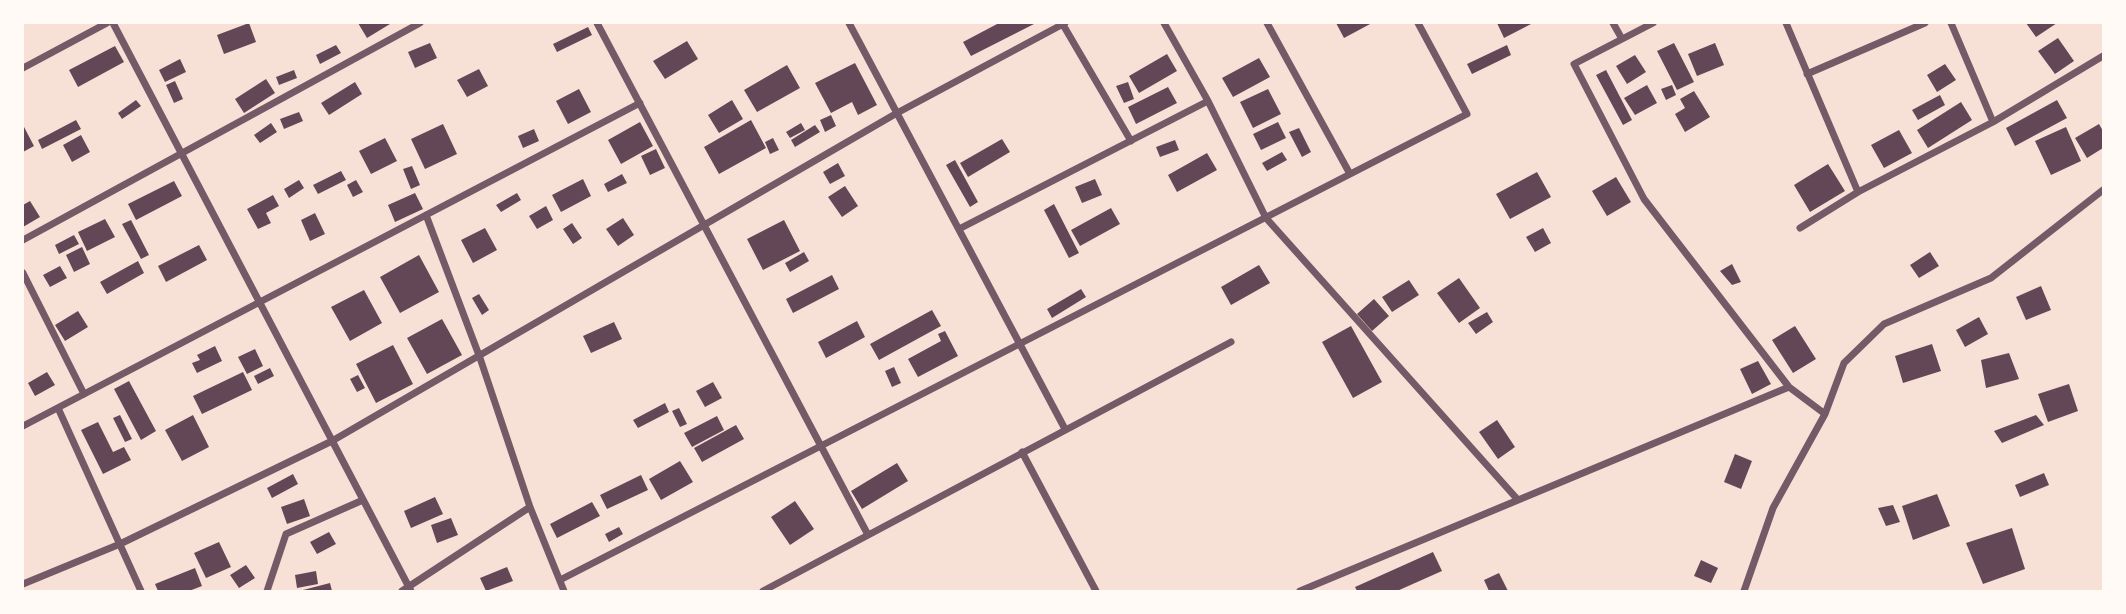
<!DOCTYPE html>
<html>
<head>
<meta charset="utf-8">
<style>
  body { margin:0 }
  #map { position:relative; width:2126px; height:614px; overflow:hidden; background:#f7e1d7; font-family:Barlow,sans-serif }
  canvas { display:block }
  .frame { position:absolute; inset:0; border:24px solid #fffaf5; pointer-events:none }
</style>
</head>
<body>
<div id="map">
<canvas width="2126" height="614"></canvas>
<div class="frame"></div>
</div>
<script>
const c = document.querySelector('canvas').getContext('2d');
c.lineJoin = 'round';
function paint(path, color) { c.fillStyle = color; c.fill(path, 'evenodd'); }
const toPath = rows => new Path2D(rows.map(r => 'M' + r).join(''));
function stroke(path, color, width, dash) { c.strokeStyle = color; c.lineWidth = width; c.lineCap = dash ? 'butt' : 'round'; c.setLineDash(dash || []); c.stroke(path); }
paint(toPath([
  [249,23,256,42,224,54,217,35],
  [358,23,389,23,390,24,367,38],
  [999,23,1036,23,971,56,963,42],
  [1336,23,1372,23,1344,38],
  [1497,23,1533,23,1504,38],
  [2026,23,2057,23,2036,37],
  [588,27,592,35,557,52,553,44],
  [2058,38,2074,61,2055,74,2038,51],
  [687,41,698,59,665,79,653,61],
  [430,43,437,58,415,68,408,52],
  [1674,43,1694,82,1677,90,1657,51],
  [1715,43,1724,65,1697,76,1688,54],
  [336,45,341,53,320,64,316,55],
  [1507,45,1511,55,1472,74,1467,64],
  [115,46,124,62,78,87,69,70],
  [1167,54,1177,71,1139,93,1129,76],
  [1635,55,1646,72,1627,84,1616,66],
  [1259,58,1270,77,1233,97,1222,78],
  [180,59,186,72,165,82,159,70],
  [855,63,877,105,858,115,852,102,831,113,815,83],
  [1945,64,1956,80,1937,92,1927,75],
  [787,65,800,88,757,112,744,90],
  [479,69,488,86,467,97,457,80],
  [294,70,297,78,279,85,276,77],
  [1606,70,1632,120,1623,125,1596,75],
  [266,79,275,93,244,113,235,99],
  [175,81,183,99,174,103,166,85],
  [355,82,362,94,329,115,321,103],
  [1128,82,1134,99,1124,103,1116,86],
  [1647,85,1657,103,1635,115,1624,98],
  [1672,85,1676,95,1666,100,1661,89],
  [1168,87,1177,103,1136,124,1128,107],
  [579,89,591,112,568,124,556,101],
  [1268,89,1281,114,1253,128,1240,102],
  [1694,91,1710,117,1685,132,1675,114,1685,108,1680,99],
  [1940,95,1945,105,1918,120,1912,110],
  [136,100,141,106,122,119,118,113],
  [732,100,743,119,719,133,708,115],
  [2057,100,2067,118,2015,146,2006,128],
  [1961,102,1972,120,1928,148,1917,130],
  [299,112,303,121,284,129,280,119],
  [831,115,836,126,825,132,820,120],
  [76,120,81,129,42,149,38,140],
  [751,120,766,148,719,174,704,147],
  [640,122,653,146,621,164,608,140],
  [1278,122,1286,138,1261,150,1253,134],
  [271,123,277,132,260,143,254,135],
  [801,123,805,130,790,138,786,132],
  [443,124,457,154,425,169,411,139],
  [2099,124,2103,131,2103,148,2087,158,2075,138],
  [23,125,34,146,23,152],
  [815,125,820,132,795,147,791,140],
  [2066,127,2081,161,2051,175,2035,141],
  [1299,128,1311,152,1302,157,1289,132],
  [534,129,539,141,523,148,518,136],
  [1899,130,1912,153,1884,168,1871,145],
  [81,135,90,152,72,162,63,145],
  [385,138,397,161,371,174,359,151],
  [773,138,779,150,770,154,765,142],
  [1002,139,1010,152,968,177,960,163],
  [1175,140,1179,150,1160,157,1156,147],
  [656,149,665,168,650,175,641,156],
  [1282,152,1287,160,1267,171,1262,163],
  [1207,153,1217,170,1177,192,1168,175],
  [955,160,978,202,970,207,946,165],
  [838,163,845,176,830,184,823,172],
  [1828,164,1845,191,1810,212,1794,185],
  [412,166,420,185,411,189,403,169],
  [341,171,346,180,318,194,313,185],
  [1537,172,1551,197,1510,219,1496,194],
  [622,174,627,183,608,192,604,184],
  [1616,177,1631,202,1607,216,1592,191],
  [583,179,591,196,561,212,552,195],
  [1095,179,1102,195,1082,203,1075,187],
  [299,180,304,188,289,198,284,189],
  [356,180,363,192,353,197,347,185],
  [174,181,182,196,136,220,128,204],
  [845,186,858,206,842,217,828,197],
  [415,193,423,209,395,222,388,205],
  [517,193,521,200,501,212,496,205],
  [273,195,279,206,266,213,271,223,258,229,247,209],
  [30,201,40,217,23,227,23,205],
  [1054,204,1079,253,1069,258,1044,210],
  [546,206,553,220,537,229,529,216],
  [1111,208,1120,224,1080,246,1071,230],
  [315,213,325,234,310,241,301,220],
  [623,218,634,235,618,246,606,229],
  [105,219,115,237,87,251,78,232],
  [131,220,149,255,141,259,122,224],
  [784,220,800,251,763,270,747,239],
  [572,223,582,238,573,244,563,229],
  [485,228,497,250,473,263,461,240],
  [1543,228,1551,243,1535,252,1526,237],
  [74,235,79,244,59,254,55,245],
  [199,245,207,260,166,282,158,266],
  [82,247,90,264,74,272,66,255],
  [804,252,809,261,790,272,785,263],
  [1930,252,1939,266,1919,278,1910,265],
  [419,255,439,292,400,313,380,277],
  [138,261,144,273,107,294,100,282],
  [1732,264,1741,282,1732,285,1720,271],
  [1259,265,1270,283,1231,305,1221,287],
  [60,266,67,278,50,287,43,275],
  [832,275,839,289,793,313,786,299],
  [1459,278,1480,308,1459,323,1437,293],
  [1409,280,1419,295,1392,312,1382,297],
  [2041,286,2051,310,2026,320,2016,297],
  [1081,289,1086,297,1052,318,1047,309],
  [364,290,382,323,350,341,331,307],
  [479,294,489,310,482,315,472,298],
  [1374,299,1389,316,1372,331,1357,314],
  [932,310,941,326,879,360,870,344],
  [78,311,88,327,65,341,55,325],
  [1487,312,1493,322,1476,334,1468,323],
  [1979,317,1988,334,1965,347,1956,330],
  [442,319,462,355,427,374,407,338],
  [857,321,865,337,826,358,818,342],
  [614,322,622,339,591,353,583,336],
  [1351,326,1382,382,1353,398,1322,342],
  [1795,326,1816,359,1793,373,1772,340],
  [945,331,958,356,918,377,908,359,941,341,938,334],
  [1932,344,1941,371,1903,383,1895,356],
  [393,345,413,384,376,403,356,364],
  [215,346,222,361,197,373,192,363,200,360,197,355],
  [255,349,263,366,247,374,238,357],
  [2009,353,2019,379,1986,388,1981,360],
  [1758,361,1771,384,1752,394,1740,369],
  [894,367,901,383,892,387,885,371],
  [270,368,274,376,258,384,254,376],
  [47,372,55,385,35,396,28,383],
  [243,372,252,390,202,414,193,396],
  [358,375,365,388,357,392,350,379],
  [129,381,156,431,141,440,114,389],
  [713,382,722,398,705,407,696,391],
  [2069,384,2078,411,2048,422,2038,394],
  [665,403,669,412,638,428,633,420],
  [679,408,687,424,680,427,672,411],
  [120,415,132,439,125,442,113,418],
  [193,415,209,447,182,461,165,430],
  [2036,415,2044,425,2002,443,1994,431],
  [717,416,724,430,692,447,684,433],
  [1497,420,1515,447,1498,459,1479,432],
  [98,422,113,452,124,447,131,460,103,474,81,430],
  [736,425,744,439,702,462,694,448],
  [1735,454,1752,461,1741,489,1724,482],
  [680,461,693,482,661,500,649,479],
  [897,463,908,481,862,509,851,491],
  [2044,473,2049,485,2020,497,2015,485],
  [293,474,298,484,272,498,267,488],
  [641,475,648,490,607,509,600,495],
  [1937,494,1950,526,1913,540,1902,506],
  [435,497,443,514,411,528,404,511],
  [304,499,310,516,287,524,281,507],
  [795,501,814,529,790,545,771,517],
  [592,502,600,516,557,538,550,524],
  [1893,505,1900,522,1886,526,1878,508],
  [451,518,458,535,437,543,431,525],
  [619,527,623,534,609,542,605,534],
  [2012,528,2025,569,1983,584,1966,543],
  [329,532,336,544,317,554,310,542],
  [219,542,231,567,206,578,194,553],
  [1433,552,1442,571,1397,591,1357,591,1355,587],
  [1701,560,1718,568,1711,583,1694,576],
  [246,565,255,578,239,588,230,575],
  [507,567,513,581,486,591,480,578],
  [195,568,202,586,189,591,158,591,155,584],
  [316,571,318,584,297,588,295,575],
  [1499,573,1508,591,1489,591,1484,580],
  [330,583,332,591,303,591,303,590]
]), '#644757');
stroke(toPath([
  [113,23,411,591],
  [597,23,867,533],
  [849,23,1065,429],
  [1062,23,1131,141],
  [1164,23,1208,101,1266,218,1518,500],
  [1267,23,1350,174],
  [1613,23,1622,39],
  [1653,23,1574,64,1644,199,1789,387,1825,414],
  [1786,23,1858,192],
  [1951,23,1993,122],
  [23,68,107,23],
  [1807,74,1925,23],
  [426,215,480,358,530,507,564,591],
  [1800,228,1858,192,1993,122,2103,56],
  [959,229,1208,101],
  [23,240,420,23],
  [23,273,84,394],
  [58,408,141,591],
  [23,426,640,103],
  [1022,452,1096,591],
  [560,580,1467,114,1418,23],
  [23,584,120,544,332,441,897,113,1065,23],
  [267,591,286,534,363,500],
  [402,591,530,507],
  [763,591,1231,342],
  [1300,591,1789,387],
  [1744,591,1773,508,1825,414,1844,363,1884,324,1991,278,2103,190]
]), '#755966', 7);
</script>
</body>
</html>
